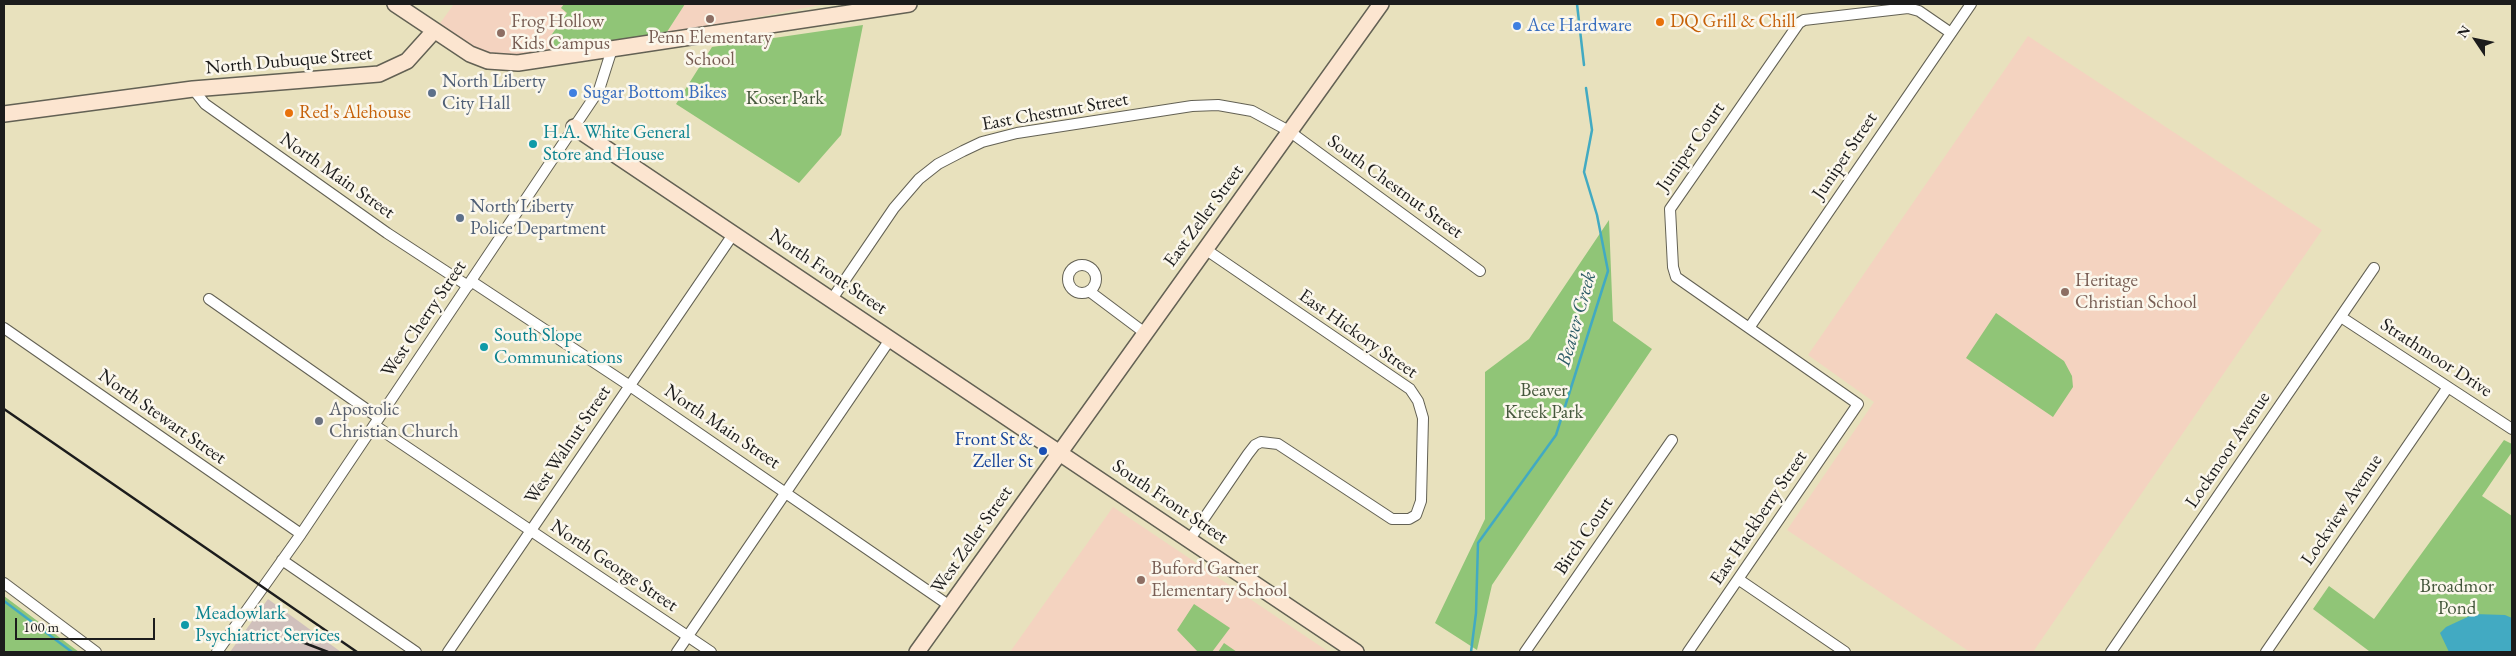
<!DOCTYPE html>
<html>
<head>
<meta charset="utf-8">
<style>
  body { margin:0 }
  #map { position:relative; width:2516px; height:656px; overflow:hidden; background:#e8e1bd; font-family:"EB Garamond",serif }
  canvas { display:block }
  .frame { position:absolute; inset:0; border:5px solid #1c1c1c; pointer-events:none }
  .north { position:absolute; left:2451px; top:15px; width:50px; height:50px; -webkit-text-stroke:4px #fbf7ec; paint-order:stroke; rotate:304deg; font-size:14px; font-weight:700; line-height:20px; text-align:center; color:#1c1c1c }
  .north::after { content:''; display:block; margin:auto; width:18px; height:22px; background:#1c1c1c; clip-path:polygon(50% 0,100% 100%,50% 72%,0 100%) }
  .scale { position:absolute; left:15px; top:618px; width:140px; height:22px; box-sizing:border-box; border:2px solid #1c1c1c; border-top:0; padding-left:6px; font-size:15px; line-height:18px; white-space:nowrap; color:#1c1c1c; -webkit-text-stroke:4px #fbf7ec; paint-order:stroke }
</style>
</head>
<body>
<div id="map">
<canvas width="2516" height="656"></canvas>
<div class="frame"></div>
<div class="north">N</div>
<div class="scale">100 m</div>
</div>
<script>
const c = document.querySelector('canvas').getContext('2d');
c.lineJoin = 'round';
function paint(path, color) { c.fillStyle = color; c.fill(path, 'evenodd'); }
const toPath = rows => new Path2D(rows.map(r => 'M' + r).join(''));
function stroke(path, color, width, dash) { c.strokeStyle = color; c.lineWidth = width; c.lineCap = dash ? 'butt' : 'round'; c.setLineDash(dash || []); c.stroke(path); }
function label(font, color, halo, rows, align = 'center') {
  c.font = font + ' "EB Garamond",serif'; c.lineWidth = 5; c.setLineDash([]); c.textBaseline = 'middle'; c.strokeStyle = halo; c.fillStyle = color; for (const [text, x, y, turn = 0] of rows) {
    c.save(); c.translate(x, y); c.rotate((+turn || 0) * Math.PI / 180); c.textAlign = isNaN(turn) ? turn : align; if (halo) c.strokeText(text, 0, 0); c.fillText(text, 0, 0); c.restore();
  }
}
paint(toPath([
  [454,4,564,4,561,8,567,12,550,37,552,52,530,56,487,54,473,48,438,26],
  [685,4,825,4,665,35],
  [2028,36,2322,230,2033,652,1970,652,1787,530,1874,402,1808,355],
  [1113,507,1329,652,1010,652]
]), '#f4d3c0');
paint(toPath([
  [268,599,341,652,230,652]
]), '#d0c0bc');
paint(toPath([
  [564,4,685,4,665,35,552,52,550,37,567,13,561,8],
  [863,25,841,135,799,183,676,104,712,47],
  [1609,220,1613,321,1652,349,1492,585,1477,650,1435,623,1485,519,1485,372,1529,339],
  [1996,313,2064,361,2072,376,2073,387,2053,417,1966,358],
  [2504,440,2512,444,2512,452,2482,496,2512,516,2512,652,2369,651,2313,609,2329,586,2374,619],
  [4,596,79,652,4,652],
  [1194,604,1230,628,1212,652,1198,652,1177,630],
  [1224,643,1237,652,1218,652]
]), '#90c577');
paint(toPath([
  [2474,614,2505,615,2512,618,2512,652,2449,652,2440,633,2446,627]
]), '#42aac2');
stroke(toPath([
  [1577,4,1584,65],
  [4,601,72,652],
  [1471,652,1476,613,1478,543,1556,435,1608,271,1597,215,1584,172,1592,130,1586,88]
]), '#42aac2', 2.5);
const street = toPath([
  [193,89,205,104,387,233,468,286],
  '1068 279a14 14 0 1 1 28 0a14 14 0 1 1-28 0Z',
  [471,281,630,386,950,606],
  [1089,291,1145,333],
  [209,299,379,418],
  [832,299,894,208,919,179,938,164,963,151,982,142,1017,133,1192,106,1218,105,1252,111,1289,131,1480,271],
  [2341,317,2512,429],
  [4,328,301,534],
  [1749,328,1971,4],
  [374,425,711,652],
  [1190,539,1248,454,1255,445,1261,442,1278,444,1392,519,1409,519,1416,515,1421,501,1423,418,1418,401,1410,389,1205,249],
  [282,560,416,652],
  [1738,579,1845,652],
  [4,583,96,652],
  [217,652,301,534,599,90,612,49],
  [448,652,734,233],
  [677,652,891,338],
  [1525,652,1672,440],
  [1688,652,1858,404,1676,277,1673,267,1670,209,1799,23,1804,20,1908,8,1919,11,1951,33],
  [2111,652,2374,268],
  [2266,652,2448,387]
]);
const secondary = toPath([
  [395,4,470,54,488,61,518,63,909,4],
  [4,114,193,89,379,74,407,61,434,31],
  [574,127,1356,652],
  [917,652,1381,4]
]);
stroke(street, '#636154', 12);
stroke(secondary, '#636154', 18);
stroke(street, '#fff', 10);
stroke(secondary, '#fce5d0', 15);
stroke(toPath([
  [4,409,357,652],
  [302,642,328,652]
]), '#1c1c1c', 2.5);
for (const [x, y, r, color] of [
  [710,19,5,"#8d6e63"],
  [1660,22,5,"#e8710a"],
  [1517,26,5,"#3f7fe0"],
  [501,33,5,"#8d6e63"],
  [432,93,5,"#5c6f8a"],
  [573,93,5,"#3f7fe0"],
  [289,113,5,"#e8710a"],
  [533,144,5,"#0f9aa8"],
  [460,218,5,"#5c6f8a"],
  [2065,292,5,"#8d6e63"],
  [484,347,5,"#0f9aa8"],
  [319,421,5,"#6b7280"],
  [1043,451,5,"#1a4fb4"],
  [1141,580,5,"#8d6e63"],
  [185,625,5,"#0f9aa8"]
]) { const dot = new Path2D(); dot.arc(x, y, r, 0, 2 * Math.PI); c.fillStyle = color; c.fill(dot); stroke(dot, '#fbf7ec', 2); }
label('19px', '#785e54', '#fbf7ec', [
  ["Frog Hollow",511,22],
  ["Kids Campus",511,44],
  ["Penn Elementary",710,38,"center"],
  ["School",710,60,"center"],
  ["Heritage",2075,281],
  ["Christian School",2075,303],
  ["Buford Garner",1151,569],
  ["Elementary School",1151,591]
], 'left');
label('19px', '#c56008', '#fbf7ec', [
  ["DQ Grill & Chill",1670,22],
  ["Red's Alehouse",299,113]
], 'left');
label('19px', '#366cbe', '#fbf7ec', [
  ["Ace Hardware",1527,26],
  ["Sugar Bottom Bikes",583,93]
], 'left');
label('19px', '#1c1c1c', '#fbf7ec', [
  ["North Dubuque Street",289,61,-5],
  ["East Chestnut Street",1055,112,-10],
  ["Juniper Court",1691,147,-55],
  ["Juniper Street",1845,156,-56],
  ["North Main Street",337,176,35],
  ["South Chestnut Street",1395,187,36],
  ["East Zeller Street",1204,216,-54],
  ["North Front Street",828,272,34],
  ["West Cherry Street",424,319,-56],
  ["East Hickory Street",1358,334,35],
  ["Strathmoor Drive",2436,358,33],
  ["North Stewart Street",162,417,35],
  ["North Main Street",722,427,34],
  ["West Walnut Street",568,445,-56],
  ["Lockmoor Avenue",2228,450,-56],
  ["South Front Street",1170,502,34],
  ["Lockview Avenue",2342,510,-56],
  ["East Hackberry Street",1759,518,-56],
  ["Birch Court",1584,536,-56],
  ["West Zeller Street",972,540,-55],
  ["North George Street",614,566,34]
]);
label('19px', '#4e5e75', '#fbf7ec', [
  ["North Liberty",442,82],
  ["City Hall",442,104],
  ["North Liberty",470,207],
  ["Police Department",470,229]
], 'left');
label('19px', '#45573c', '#fbf7ec', [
  ["Koser Park",785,99],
  ["Beaver",1544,391],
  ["Kreek Park",1544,413],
  ["Broadmor",2457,587],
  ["Pond",2457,609]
]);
label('19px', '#0d838f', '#fbf7ec', [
  ["H.A. White General",543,133],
  ["Store and House",543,155],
  ["South Slope",494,336],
  ["Communications",494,358],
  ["Meadowlark",195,614],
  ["Psychiatrict Services",195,636]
], 'left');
label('19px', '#5b616d', '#fbf7ec', [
  ["Apostolic",329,410],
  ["Christian Church",329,432]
], 'left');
label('19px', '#164399', '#fbf7ec', [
  ["Front St &",1033,440],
  ["Zeller St",1033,462]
], 'right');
label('italic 20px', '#2d5c67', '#fbf7ec', [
  ["Beaver Creek",1577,319,-74]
]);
</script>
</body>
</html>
